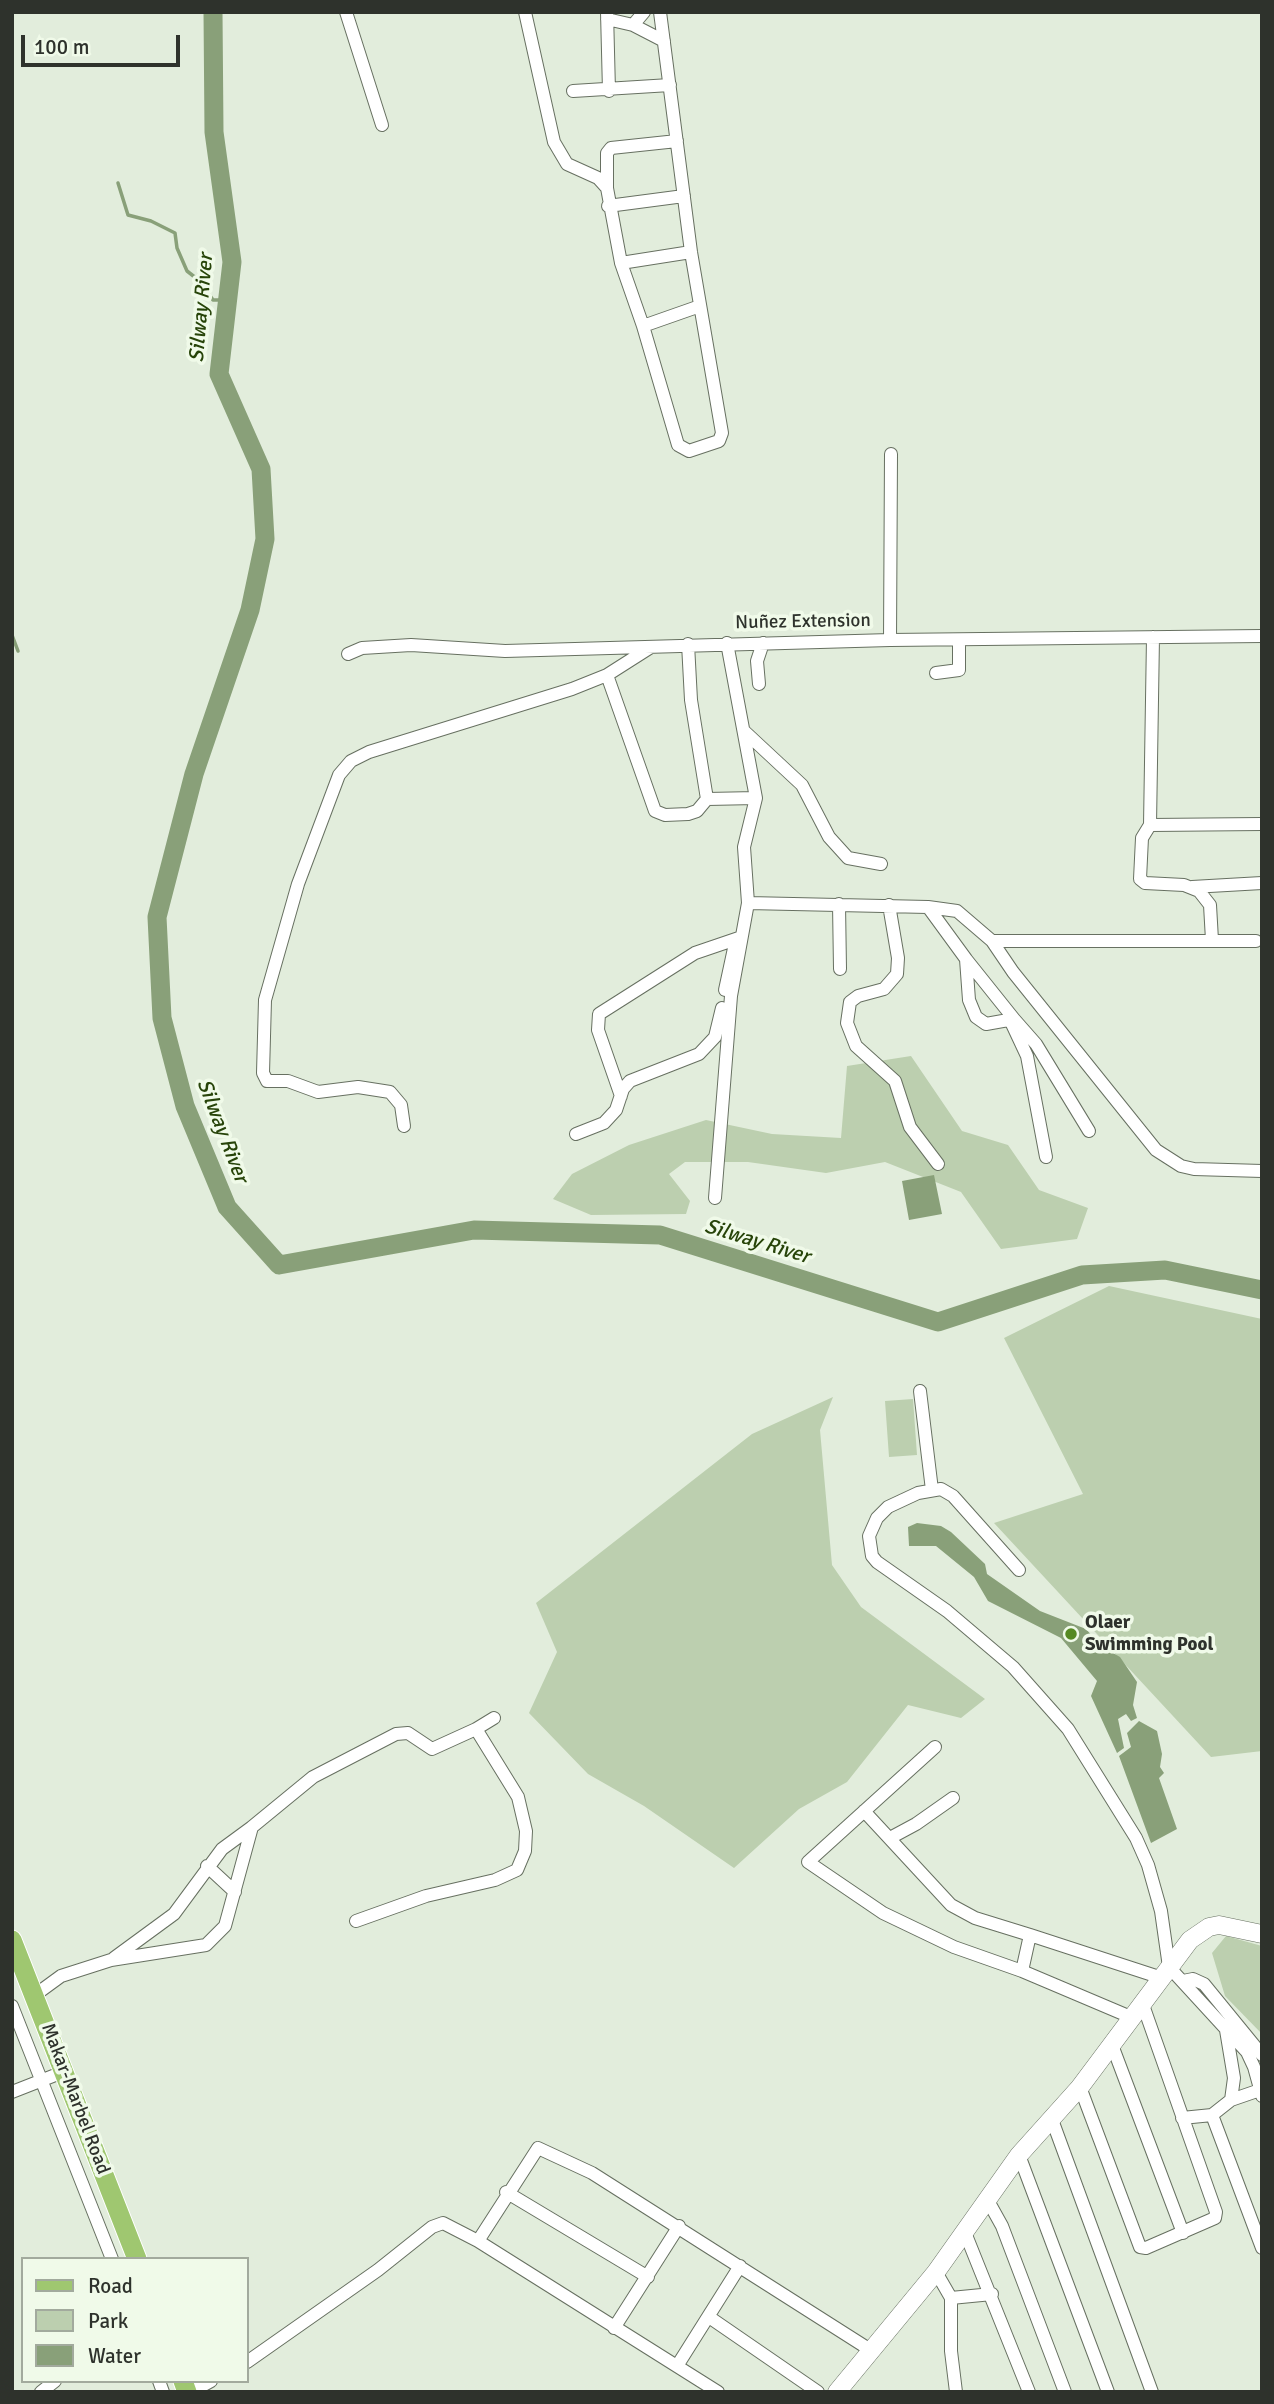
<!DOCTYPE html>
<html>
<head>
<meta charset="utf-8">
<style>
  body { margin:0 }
  #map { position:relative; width:1274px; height:2404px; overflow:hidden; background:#e2eddc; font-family:Signika,sans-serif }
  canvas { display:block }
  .frame { position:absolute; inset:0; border:14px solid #2e322c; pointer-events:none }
  .legend { position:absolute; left:21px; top:2257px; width:228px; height:126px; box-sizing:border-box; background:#f0fae9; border:2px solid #a2aa9d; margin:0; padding:9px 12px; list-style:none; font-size:21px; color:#2e322c }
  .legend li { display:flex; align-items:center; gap:14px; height:35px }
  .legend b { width:35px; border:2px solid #a2aa9d }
  .scale { position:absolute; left:21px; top:35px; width:159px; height:32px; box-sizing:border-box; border:4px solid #2e322c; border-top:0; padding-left:9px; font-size:21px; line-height:24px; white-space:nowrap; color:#2e322c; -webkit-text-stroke:5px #f0fae9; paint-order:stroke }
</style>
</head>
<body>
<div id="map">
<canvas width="1274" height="2404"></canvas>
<div class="frame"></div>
<ul class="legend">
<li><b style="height:9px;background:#9fc770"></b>Road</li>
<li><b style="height:19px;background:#bccfaf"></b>Park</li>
<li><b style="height:19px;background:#89a079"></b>Water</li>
</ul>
<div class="scale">100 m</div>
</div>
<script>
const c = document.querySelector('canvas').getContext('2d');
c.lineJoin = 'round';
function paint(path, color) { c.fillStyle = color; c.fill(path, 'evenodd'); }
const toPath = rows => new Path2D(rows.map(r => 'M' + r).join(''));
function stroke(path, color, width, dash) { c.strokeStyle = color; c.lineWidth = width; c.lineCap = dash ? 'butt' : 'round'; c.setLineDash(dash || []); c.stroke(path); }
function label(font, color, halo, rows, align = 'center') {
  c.font = font + ' Signika,sans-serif'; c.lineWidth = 7; c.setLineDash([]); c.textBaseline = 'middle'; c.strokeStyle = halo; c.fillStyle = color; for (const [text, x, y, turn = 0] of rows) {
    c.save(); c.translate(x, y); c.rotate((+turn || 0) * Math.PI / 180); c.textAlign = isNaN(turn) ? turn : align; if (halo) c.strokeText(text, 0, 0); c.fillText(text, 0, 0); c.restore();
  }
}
paint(toPath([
  [911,1056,962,1131,1008,1145,1039,1190,1088,1208,1077,1239,1001,1249,961,1192,885,1162,826,1173,748,1162,685,1162,669,1174,690,1201,686,1214,591,1215,553,1199,572,1174,629,1145,706,1120,772,1134,841,1138,847,1066],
  [1109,1286,1262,1319,1262,1751,1211,1757,994,1523,1083,1494,1004,1338],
  [833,1397,820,1430,832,1565,861,1607,985,1699,961,1718,908,1705,847,1782,799,1809,734,1868,644,1806,588,1774,529,1713,557,1652,536,1603,752,1434],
  [913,1399,917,1455,889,1457,885,1401],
  [1226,1936,1262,1946,1262,2034,1225,1996,1212,1953]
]), '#bccfaf');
paint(toPath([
  [934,1175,942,1214,909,1220,902,1181],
  [917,1523,941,1526,951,1532,985,1564,987,1574,1040,1611,1086,1629,1101,1646,1120,1657,1137,1682,1133,1705,1137,1718,1131,1721,1126,1714,1118,1719,1124,1748,1117,1753,1091,1696,1097,1681,1061,1638,988,1601,974,1577,936,1546,909,1546,908,1527],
  [1139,1721,1157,1731,1162,1754,1160,1767,1164,1773,1159,1778,1177,1829,1151,1843,1119,1756,1131,1747,1127,1733]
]), '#89a079');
stroke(toPath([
  [118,183,128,215,151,221,175,233,177,248,187,271,201,282,213,300,234,300],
  [12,635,18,651]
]), '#89a079', 3.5);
stroke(toPath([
  [213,12,214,132,232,262,219,374,261,469,265,539,250,610,194,774,157,917,162,1018,185,1106,227,1207,279,1265,474,1230,660,1235,938,1322,1082,1275,1165,1270,1262,1290]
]), '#89a079', 19);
const minor = toPath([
  [346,12,382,125],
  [525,12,554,142,567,164,598,178,607,188,621,263,643,326,678,445,689,451,719,441,722,433,691,252,660,12],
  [607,12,609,91],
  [607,19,633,25,664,41],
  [633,25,644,12],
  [573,91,670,85],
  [607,188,607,153,611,148,677,141],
  [608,206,684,196],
  [621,263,691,252],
  [643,326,700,306],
  [1153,637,1150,825,1262,824],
  [890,640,891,454],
  [688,644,691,700,707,799,756,798],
  [348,654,362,648,411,645,505,651,890,640,1262,636],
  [936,673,959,670,959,640],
  [607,675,655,811,665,815,688,814,697,811,707,799],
  [759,684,757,661,763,643],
  [744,731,802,785,829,837,848,858,881,864],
  [1150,825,1142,838,1140,879,1145,883,1184,885,1199,891,1210,905,1212,940],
  [1192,887,1262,883],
  [748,903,928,907,966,959,969,1000,976,1017,986,1024,1014,1019,1036,1044,1089,1131],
  [839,904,840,969],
  [889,905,898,958,897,974,884,989,858,996,850,1002,847,1023,856,1046,895,1081,910,1127,938,1164],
  [928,907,957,911,992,941,1013,972,1156,1150,1181,1166,1194,1169,1262,1171],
  [992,941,1256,941],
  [966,959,1014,1019],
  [725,990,736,939],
  [1012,1024,1027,1056,1046,1157],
  [621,1096,598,1030,599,1014,695,953,739,938],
  [404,1126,401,1105,390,1092,358,1087,318,1092,288,1081,267,1081,263,1073,265,1000,298,884,339,775,351,761,369,752,572,689,607,675,651,647],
  [576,1134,604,1123,616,1110,623,1089,630,1081,699,1054,715,1037,722,1008],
  [715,1198,731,996,748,903,744,847,756,798,727,643],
  [920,1391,932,1490],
  [1019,1570,953,1496,941,1489,918,1493,888,1507,877,1518,869,1536,872,1556,877,1562,947,1611,1013,1667,1068,1729,1136,1838,1148,1865,1161,1911,1169,1967,1247,2052,1254,2067,1262,2096],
  [476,1729,494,1718],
  [935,1747,808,1862,883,1913,954,1947,1022,1971,1133,2018],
  [864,1811,951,1905,975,1918,1030,1935,1022,1971],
  [890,1838,916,1824,953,1798],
  [207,1866,235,1892],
  [1030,1935,1162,1978],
  [114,1958,174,1914,222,1849,252,1827],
  [1183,1981,1193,1979,1204,1984,1262,2055],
  [35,1995,61,1976,111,1960,206,1945,225,1926,252,1827,313,1777,396,1734,408,1733,432,1749,476,1729,518,1797,526,1831,525,1851,517,1870,495,1880,426,1896,356,1921],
  [12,2006,112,2259],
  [1112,2045,1183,2233],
  [1080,2087,1140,2247,1146,2248,1215,2218,1216,2212,1143,2005],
  [12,2092,63,2072],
  [1231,2100,1260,2090],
  [1212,2115,1262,2248],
  [1051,2117,1152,2392],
  [1182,2118,1212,2115,1231,2100,1234,2078,1226,2030],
  [1019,2155,1108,2392],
  [506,2192,648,2277],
  [987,2199,1002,2226,1065,2392],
  [964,2230,1029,2392],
  [478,2241,538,2148,592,2173,872,2351],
  [936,2272,951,2298,951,2351,956,2392],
  [951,2298,992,2294],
  [709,2317,818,2392],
  [614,2328,679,2226],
  [247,2362,378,2270,432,2227,443,2223,478,2241,718,2392],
  [677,2366,740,2266],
  [159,2381,163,2392],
  [41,2392,55,2381],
  [191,2392,211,2381]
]);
const secondary = toPath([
  [837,2392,936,2272,1019,2155,1080,2087,1190,1940,1209,1927,1219,1925,1262,1934]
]);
const primary = toPath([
  [12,1940,137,2259],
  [183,2381,187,2392]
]);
stroke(minor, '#677061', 14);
stroke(secondary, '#677061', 19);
stroke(primary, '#fff', 21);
stroke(minor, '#fff', 12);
stroke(secondary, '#fff', 18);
stroke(primary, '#9fc770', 19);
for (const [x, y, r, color] of [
  [1071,1634,7,"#558922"]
]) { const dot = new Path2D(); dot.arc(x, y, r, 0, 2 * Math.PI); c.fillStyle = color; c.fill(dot); stroke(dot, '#f0fae9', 2.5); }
label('19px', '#2e322c', '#f0fae9', [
  ["Nuñez Extension",803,622,-1],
  ["Makar-Marbel Road",75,2099,69]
]);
label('bold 19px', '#2e322c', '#f0fae9', [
  ["Olaer",1085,1623],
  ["Swimming Pool",1085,1645]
], 'left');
label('italic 21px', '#274409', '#f0fae9', [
  ["Silway River",202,308,-85],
  ["Silway River",222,1131,69],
  ["Silway River",757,1242,17]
]);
</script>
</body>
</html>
